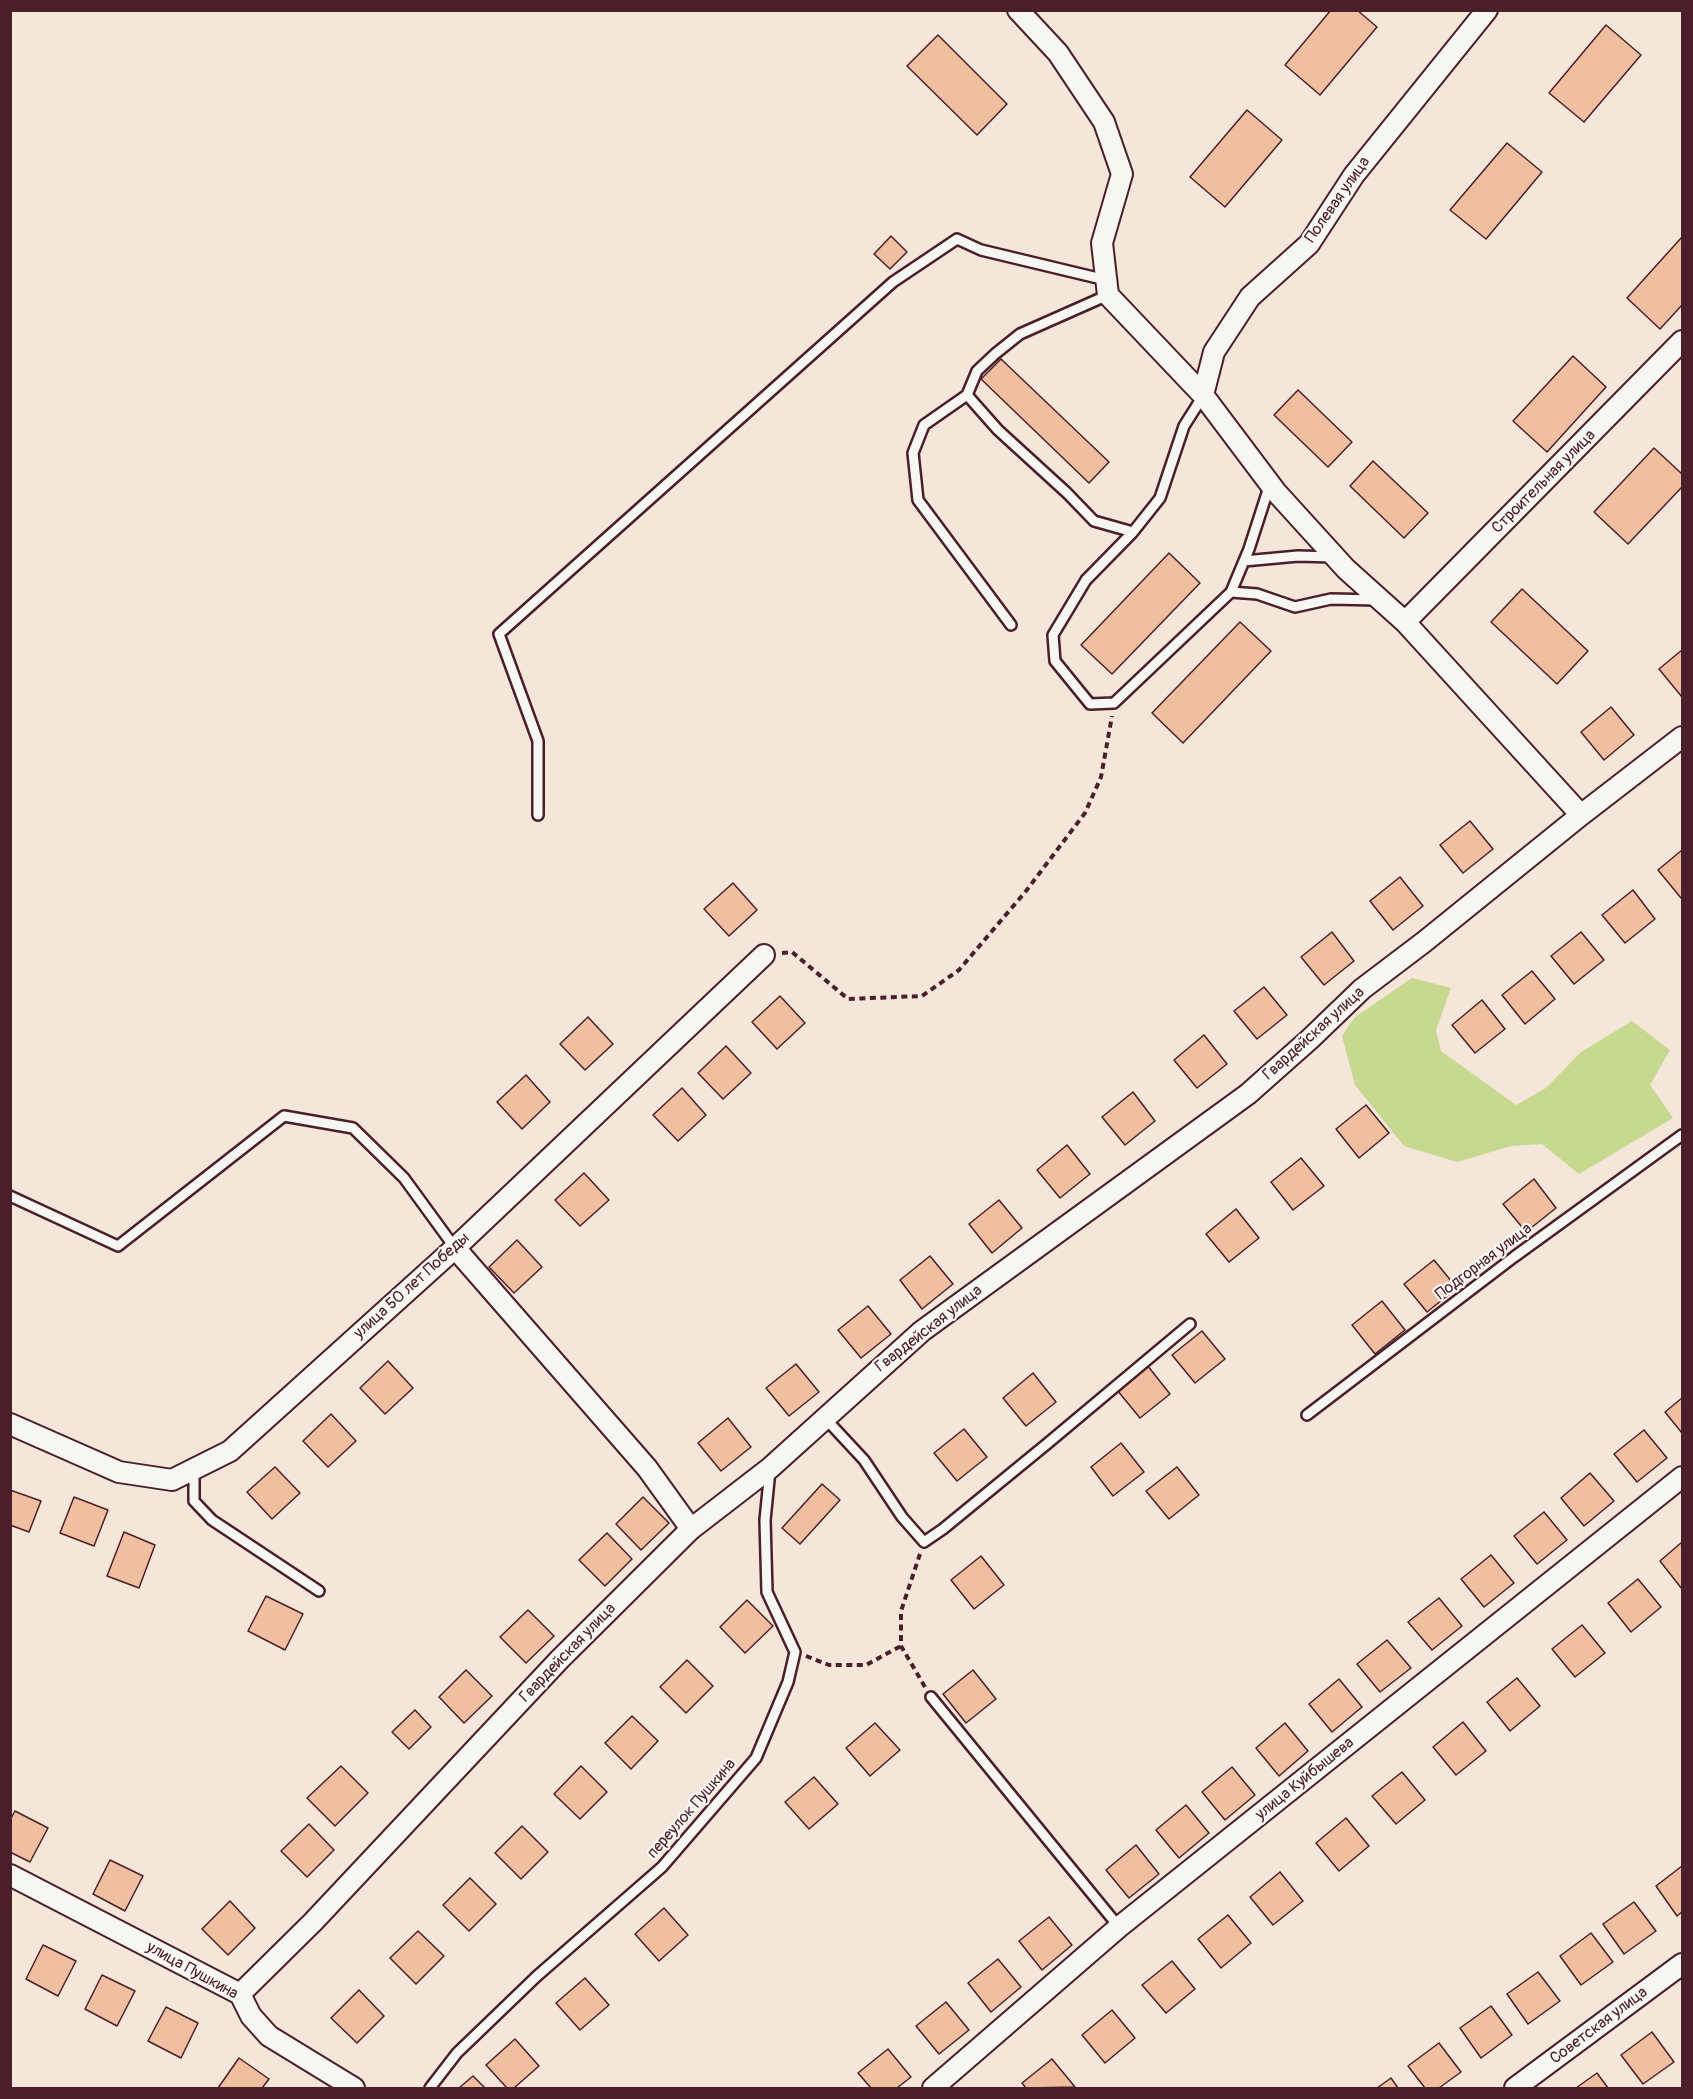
<!DOCTYPE html>
<html>
<head>
<meta charset="utf-8">
<style>
  body { margin:0 }
  #map { position:relative; width:1693px; height:2099px; overflow:hidden; background:#f4e6d9; font-family:Pangolin,sans-serif }
  canvas { display:block }
  .frame { position:absolute; inset:0; border:12px solid #4a1f2b; pointer-events:none }
</style>
</head>
<body>
<div id="map">
<canvas width="1693" height="2099"></canvas>
<div class="frame"></div>
</div>
<script>
const c = document.querySelector('canvas').getContext('2d');
c.lineJoin = 'round';
function paint(path, color) { c.fillStyle = color; c.fill(path, 'evenodd'); }
const toPath = rows => new Path2D(rows.map(r => 'M' + r).join(''));
function stroke(path, color, width, dash) { c.strokeStyle = color; c.lineWidth = width; c.lineCap = dash ? 'butt' : 'round'; c.setLineDash(dash || []); c.stroke(path); }
function label(font, color, halo, rows, align = 'center') {
  c.font = font + ' Pangolin,sans-serif'; c.lineWidth = 4.5; c.setLineDash([]); c.textBaseline = 'middle'; c.strokeStyle = halo; c.fillStyle = color; for (const [text, x, y, turn = 0] of rows) {
    c.save(); c.translate(x, y); c.rotate((+turn || 0) * Math.PI / 180); c.textAlign = isNaN(turn) ? turn : align; if (halo) c.strokeText(text, 0, 0); c.fillText(text, 0, 0); c.restore();
  }
}
paint(toPath([
  [1412,978,1451,988,1436,1030,1441,1051,1516,1105,1546,1088,1581,1052,1632,1021,1670,1050,1650,1085,1673,1118,1579,1174,1542,1144,1511,1146,1457,1162,1404,1146,1355,1085,1342,1036,1355,1017]
]), '#c6d98e');
const building = toPath([
  [1331,10,1357,10,1377,27,1320,95,1285,65,1331,10],
  [1606,25,1641,55,1584,122,1549,93,1606,25],
  [938,35,1007,104,977,135,907,66,938,35],
  [1247,110,1282,140,1225,207,1190,177,1247,110],
  [1507,143,1542,172,1486,239,1450,210,1507,143],
  [891,236,907,252,890,269,874,254,891,236],
  [1682,237,1682,305,1660,329,1627,298,1682,237],
  [1573,356,1606,387,1547,452,1513,421,1573,356],
  [1001,359,1109,462,1089,483,981,379,1001,359],
  [1298,390,1352,442,1328,467,1274,415,1298,390],
  [1654,448,1682,474,1682,487,1628,544,1594,512,1654,448],
  [1373,461,1428,513,1404,538,1350,486,1373,461],
  [1169,553,1200,583,1112,674,1081,645,1169,553],
  [1522,589,1588,651,1557,684,1491,622,1522,589],
  [1240,622,1271,651,1183,743,1152,713,1240,622],
  [1682,650,1682,697,1659,669,1682,650],
  [1611,707,1634,735,1604,760,1581,732,1611,707],
  [1470,821,1493,849,1463,873,1440,845,1470,821],
  [1682,850,1682,897,1681,898,1658,870,1682,850],
  [1400,877,1423,906,1393,930,1370,901,1400,877],
  [733,883,757,910,729,936,704,909,733,883],
  [1633,890,1655,919,1625,943,1602,915,1633,890],
  [1332,932,1354,961,1324,985,1301,957,1332,932],
  [1581,932,1604,960,1574,984,1551,956,1581,932],
  [1532,971,1555,999,1525,1024,1502,995,1532,971],
  [1264,987,1287,1015,1257,1039,1234,1011,1264,987],
  [780,996,805,1023,777,1049,752,1022,780,996],
  [1482,1000,1505,1029,1475,1053,1452,1025,1482,1000],
  [588,1017,613,1044,585,1070,560,1044,588,1017],
  [1204,1035,1227,1064,1197,1088,1174,1060,1204,1035],
  [726,1046,751,1073,723,1099,698,1073,726,1046],
  [526,1075,550,1102,522,1129,497,1102,526,1075],
  [682,1088,706,1115,678,1141,653,1115,682,1088],
  [1133,1092,1155,1121,1125,1145,1102,1117,1133,1092],
  [1366,1105,1389,1133,1359,1158,1336,1129,1366,1105],
  [1067,1145,1090,1174,1060,1198,1037,1170,1067,1145],
  [1301,1158,1324,1186,1293,1210,1271,1182,1301,1158],
  [584,1173,609,1200,580,1226,555,1200,584,1173],
  [1534,1179,1556,1208,1526,1232,1503,1204,1534,1179],
  [999,1200,1022,1228,992,1253,969,1224,999,1200],
  [1236,1209,1259,1238,1229,1262,1206,1234,1236,1209],
  [517,1240,542,1267,514,1293,489,1267,517,1240],
  [930,1256,953,1284,922,1309,900,1280,930,1256],
  [1434,1260,1457,1288,1427,1312,1404,1284,1434,1260],
  [1382,1301,1405,1330,1375,1354,1352,1325,1382,1301],
  [868,1306,891,1334,861,1358,838,1330,868,1306],
  [1202,1331,1225,1359,1195,1383,1172,1355,1202,1331],
  [388,1361,413,1388,385,1414,360,1388,388,1361],
  [796,1364,819,1392,789,1416,766,1388,796,1364],
  [1147,1365,1170,1394,1140,1418,1117,1390,1147,1365],
  [1033,1373,1056,1402,1026,1426,1003,1398,1033,1373],
  [1682,1398,1682,1433,1665,1412,1682,1398],
  [331,1414,356,1441,328,1467,303,1441,331,1414],
  [728,1418,751,1447,721,1471,698,1443,728,1418],
  [964,1429,987,1457,957,1481,934,1453,964,1429],
  [1644,1430,1667,1458,1637,1482,1614,1454,1644,1430],
  [1121,1443,1144,1472,1113,1496,1091,1467,1121,1443],
  [275,1467,300,1493,272,1519,247,1492,275,1467],
  [1177,1467,1199,1495,1169,1519,1146,1491,1177,1467],
  [1590,1473,1614,1501,1584,1526,1561,1498,1590,1473],
  [822,1484,840,1500,800,1544,782,1528,822,1484],
  [10,1490,41,1501,29,1532,10,1525,10,1490],
  [74,1497,108,1510,94,1546,60,1533,74,1497],
  [643,1497,669,1523,641,1550,616,1524,643,1497],
  [1544,1512,1567,1540,1537,1564,1514,1536,1544,1512],
  [124,1532,155,1545,139,1588,107,1576,124,1532],
  [607,1533,632,1559,605,1586,579,1560,607,1533],
  [1682,1542,1682,1589,1660,1561,1682,1542],
  [1491,1555,1514,1583,1484,1607,1461,1579,1491,1555],
  [981,1556,1004,1585,974,1609,951,1580,981,1556],
  [1638,1579,1661,1607,1631,1632,1608,1603,1638,1579],
  [266,1596,303,1614,285,1650,248,1631,266,1596],
  [1439,1598,1462,1626,1432,1650,1408,1622,1439,1598],
  [747,1600,773,1626,745,1653,720,1627,747,1600],
  [528,1610,554,1636,526,1663,500,1637,528,1610],
  [1582,1625,1605,1653,1575,1677,1552,1649,1582,1625],
  [1387,1640,1411,1668,1380,1692,1357,1664,1387,1640],
  [687,1660,713,1686,686,1713,660,1687,687,1660],
  [466,1670,492,1696,464,1723,439,1697,466,1670],
  [973,1670,996,1699,966,1723,943,1694,973,1670],
  [1517,1678,1540,1706,1510,1731,1487,1702,1517,1678],
  [1339,1679,1362,1707,1332,1732,1309,1704,1339,1679],
  [415,1710,431,1727,409,1749,392,1732,415,1710],
  [632,1716,658,1741,631,1769,605,1743,632,1716],
  [1463,1722,1486,1751,1456,1775,1433,1747,1463,1722],
  [875,1723,900,1750,870,1776,846,1748,875,1723],
  [1285,1723,1308,1751,1279,1776,1256,1748,1285,1723],
  [341,1766,368,1793,335,1826,307,1798,341,1766],
  [581,1766,607,1792,580,1819,554,1794,581,1766],
  [1232,1767,1255,1795,1225,1820,1202,1792,1232,1767],
  [1402,1772,1425,1800,1396,1824,1372,1796,1402,1772],
  [814,1777,838,1804,809,1829,785,1802,814,1777],
  [1186,1805,1209,1833,1179,1858,1156,1830,1186,1805],
  [15,1811,48,1828,30,1862,10,1852,10,1820,15,1811],
  [1346,1818,1369,1846,1339,1871,1316,1843,1346,1818],
  [309,1824,334,1850,307,1877,281,1851,309,1824],
  [522,1826,548,1852,521,1879,495,1853,522,1826],
  [1136,1845,1159,1874,1129,1898,1106,1870,1136,1845],
  [110,1860,143,1876,125,1911,93,1894,110,1860],
  [1682,1866,1682,1912,1677,1916,1656,1886,1682,1866],
  [1280,1872,1303,1901,1273,1925,1250,1897,1280,1872],
  [470,1878,496,1904,469,1931,443,1905,470,1878],
  [230,1901,255,1928,228,1955,202,1929,230,1901],
  [1634,1902,1656,1931,1624,1954,1603,1924,1634,1902],
  [664,1908,688,1935,659,1961,635,1934,664,1908],
  [1228,1915,1251,1943,1221,1968,1198,1939,1228,1915],
  [1049,1917,1072,1945,1042,1970,1019,1941,1049,1917],
  [418,1931,444,1956,416,1984,390,1958,418,1931],
  [1591,1933,1613,1962,1581,1985,1560,1956,1591,1933],
  [43,1945,76,1961,58,1996,26,1979,43,1945],
  [998,1959,1021,1987,991,2012,968,1983,998,1959],
  [1172,1961,1195,1989,1166,2013,1142,1985,1172,1961],
  [1538,1972,1560,2001,1528,2024,1507,1994,1538,1972],
  [102,1975,135,1991,117,2026,85,2009,102,1975],
  [585,1978,609,2005,580,2030,556,2003,585,1978],
  [359,1990,384,2016,357,2043,331,2018,359,1990],
  [946,2002,969,2030,939,2054,916,2026,946,2002],
  [1491,2006,1512,2035,1481,2058,1460,2028,1491,2006],
  [166,2007,198,2023,181,2058,148,2041,166,2007],
  [1112,2010,1135,2038,1105,2063,1082,2035,1112,2010],
  [1652,2032,1674,2062,1643,2084,1621,2055,1652,2032],
  [515,2039,539,2066,514,2088,507,2088,486,2065,515,2039],
  [1439,2043,1461,2072,1439,2088,1425,2088,1408,2066,1439,2043],
  [888,2049,911,2077,897,2088,871,2088,858,2073,888,2049],
  [239,2058,269,2079,262,2088,218,2088,239,2058],
  [1052,2059,1075,2087,1026,2088,1022,2083,1052,2059],
  [1597,2073,1608,2088,1576,2088,1597,2073],
  [473,2076,485,2088,459,2088,473,2076],
  [1391,2078,1398,2088,1377,2088,1391,2078]
]);
paint(building, '#f0bfa0');
stroke(building, '#4a1f2b', 1.5);
const lane = toPath([
  [1108,295,1020,334,995,354,977,371,967,395,998,430,1067,493,1094,521,1133,532],
  [967,395,924,425,913,453,918,500,1011,625],
  [1203,396,1184,426,1160,498,1133,532,1086,580,1053,635,1055,661,1090,704,1114,703,1231,592,1257,594,1295,607,1331,599,1378,600],
  [1244,561,1298,556,1334,557],
  [1231,592,1249,549,1270,484],
  [538,815,538,741,499,634,893,282,957,239,981,250,1106,280],
  [10,1196,118,1246,284,1116,353,1128,404,1178,455,1248],
  [1307,1415,1514,1257,1682,1135],
  [824,1417,864,1460,902,1517,924,1542,943,1529,1048,1443,1190,1324],
  [194,1469,194,1501,212,1520,319,1591],
  [931,1697,1119,1927],
  [430,2088,457,2053,537,1976,662,1867,756,1758,788,1682,795,1652,767,1592,765,1520,770,1470]
]);
const street = toPath([
  [1018,10,1058,53,1104,122,1122,174,1102,243,1108,295,1203,395,1276,492,1346,569,1405,622,1581,815],
  [1203,395,1214,352,1250,297,1309,244,1354,175,1487,10],
  [1405,622,1682,341],
  [455,1248,647,1468,691,1529],
  [10,1424,119,1472,172,1480,230,1451,455,1248,764,955],
  [10,1875,240,1994,251,2016,269,2036,354,2088],
  [240,1994,313,1922,560,1659,691,1529,770,1468,922,1331,1248,1094,1310,1039,1362,989,1424,942,1581,815,1682,737],
  [933,2088,1119,1927,1682,1477],
  [1515,2088,1682,1964]
]);
stroke(lane, '#4a1f2b', 14);
stroke(street, '#4a1f2b', 24);
stroke(toPath([
  [782,953,792,952,848,999,922,996,959,970,1026,891,1085,813,1101,777,1112,716],
  [920,1554,901,1611,901,1646,925,1687],
  [806,1656,829,1665,866,1665,901,1646]
]), '#4a1f2b', 4, [6, 4.5]);
stroke(lane, '#f6f6f2', 9);
stroke(street, '#f6f6f2', 20);
label('16px', '#4a1f2b', '#f6f6f2', [
  ["Полевая улица",1338,200,-55],
  ["Строительная улица",1544,482,-45],
  ["Гвардейская улица",1314,1034,-42],
  ["Подгорная улица",1484,1262,-37],
  ["улица 50 лет Победы",412,1286,-42],
  ["Гвардейская улица",929,1329,-38],
  ["Гвардейская улица",568,1653,-46],
  ["улица Куйбышева",1305,1779,-39],
  ["переулок Пушкина",692,1809,-49],
  ["улица Пушкина",192,1971,29],
  ["Советская улица",1599,2026,-37]
]);
</script>
</body>
</html>
